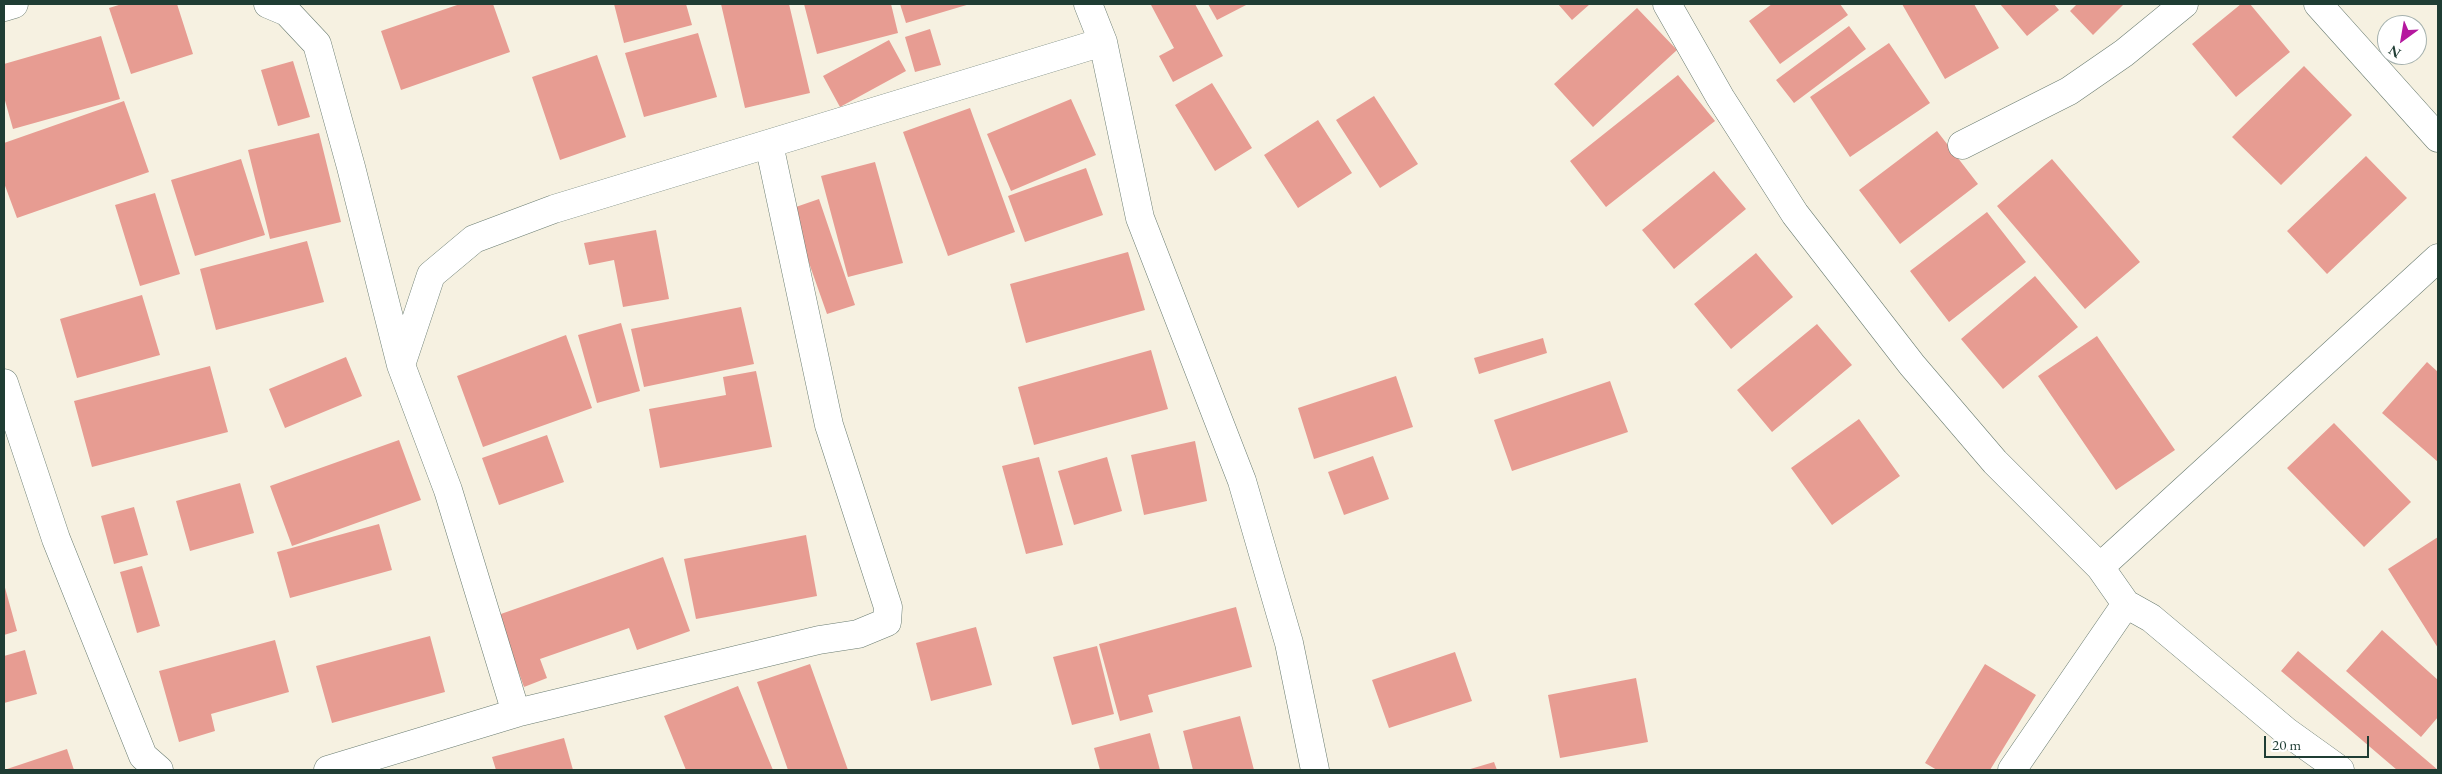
<!DOCTYPE html>
<html>
<head>
<meta charset="utf-8">
<style>
  body { margin:0 }
  #map { position:relative; width:2442px; height:774px; overflow:hidden; background:#f6f1e1; font-family:"EB Garamond",serif }
  canvas { display:block }
  .frame { position:absolute; inset:0; border:5px solid #1f3d34; pointer-events:none }
  .north { position:absolute; left:2377px; top:15px; width:50px; height:50px; box-sizing:border-box; background:#fff; border:1px solid #a5b1ae; border-radius:50%; rotate:212deg; font-size:14px; font-weight:700; line-height:20px; text-align:center; color:#1f3d34 }
  .north::after { content:''; display:block; margin:auto; width:18px; height:22px; background:#b5179e; clip-path:polygon(50% 0,100% 100%,50% 72%,0 100%) }
  .scale { position:absolute; left:2264px; top:736px; width:105px; height:22px; box-sizing:border-box; border:2px solid #1f3d34; border-top:0; padding-left:6px; font-size:15px; line-height:18px; white-space:nowrap; color:#1f3d34; -webkit-text-stroke:4px #fff; paint-order:stroke }
</style>
</head>
<body>
<div id="map">
<canvas width="2442" height="774"></canvas>
<div class="frame"></div>
<div class="north">N</div>
<div class="scale">20 m</div>
</div>
<script>
const c = document.querySelector('canvas').getContext('2d');
c.lineJoin = 'round';
function paint(path, color) { c.fillStyle = color; c.fill(path, 'evenodd'); }
const toPath = rows => new Path2D(rows.map(r => 'M' + r).join(''));
function stroke(path, color, width, dash) { c.strokeStyle = color; c.lineWidth = width; c.lineCap = dash ? 'butt' : 'round'; c.setLineDash(dash || []); c.stroke(path); }
paint(toPath([
  [122,4,177,4,193,54,131,74,109,8],
  [460,4,493,4,510,52,401,90,381,31],
  [614,4,686,4,692,25,624,43],
  [721,4,789,4,810,93,745,108],
  [804,4,891,4,898,33,817,54],
  [900,4,970,4,906,23],
  [1153,4,1195,4,1223,56,1173,82,1159,56,1174,48,1151,5],
  [1208,4,1248,4,1217,20],
  [1558,4,1590,4,1572,20],
  [1772,4,1840,4,1848,15,1780,64,1749,21],
  [1902,4,1974,4,1999,48,1945,79],
  [2000,4,2054,4,2059,10,2027,36],
  [2077,4,2124,4,2093,35,2070,11],
  [2241,4,2250,4,2290,52,2236,97,2192,44],
  [1637,8,1677,50,1593,127,1554,84],
  [1849,26,1866,49,1794,103,1776,80],
  [930,29,941,65,915,72,905,37],
  [698,33,717,97,644,117,625,53],
  [101,36,120,99,13,129,4,97,4,64],
  [889,40,906,71,840,107,823,76],
  [1889,43,1930,103,1850,157,1810,97],
  [597,55,626,137,560,160,532,77],
  [293,61,310,117,278,126,261,70],
  [2304,66,2352,115,2281,185,2232,137],
  [1678,75,1715,121,1606,207,1570,161],
  [1212,83,1252,148,1215,171,1175,105],
  [1374,96,1418,164,1380,188,1336,120],
  [1071,99,1096,155,1011,191,987,134],
  [124,101,149,172,17,218,4,183,4,143],
  [970,108,1015,232,948,256,903,132],
  [1318,120,1352,173,1298,208,1264,155],
  [1937,131,1978,184,1900,244,1859,190],
  [319,133,341,222,270,239,248,150],
  [2366,156,2407,198,2327,274,2287,231],
  [241,159,265,235,195,256,171,180],
  [2052,159,2140,262,2085,309,1997,206],
  [875,162,903,263,848,277,821,176],
  [1086,168,1103,215,1025,242,1008,196],
  [1714,171,1746,209,1674,269,1642,230],
  [155,193,180,274,140,286,115,205],
  [819,199,855,305,827,314,790,209],
  [1987,212,2026,262,1949,322,1910,271],
  [656,230,669,299,623,307,614,260,589,265,584,243],
  [307,241,324,302,216,330,200,269],
  [1128,252,1145,310,1026,343,1010,284],
  [1756,253,1793,297,1731,349,1694,304],
  [2035,276,2078,327,2003,389,1961,339],
  [142,295,160,355,77,378,60,319],
  [741,307,754,364,644,387,631,329],
  [621,323,640,391,597,403,578,335],
  [1817,324,1852,365,1772,432,1737,390],
  [566,335,592,408,483,447,457,376],
  [2097,336,2175,450,2116,490,2038,376],
  [1543,338,1547,353,1479,374,1474,358],
  [1151,350,1168,409,1034,445,1018,387],
  [346,357,362,396,285,428,269,389],
  [2427,362,2438,372,2438,462,2382,413],
  [210,366,228,432,92,467,74,401],
  [756,371,772,447,660,468,649,409,726,395,723,377],
  [1396,376,1413,427,1314,459,1298,408],
  [1610,381,1628,432,1512,471,1494,420],
  [1859,419,1900,476,1832,525,1791,468],
  [2334,423,2411,502,2364,547,2287,468],
  [547,435,564,482,499,505,482,458],
  [399,440,421,500,292,546,270,486],
  [1195,441,1207,501,1144,515,1131,455],
  [1373,456,1389,499,1344,515,1328,472],
  [1039,457,1063,545,1026,554,1002,466],
  [1107,457,1122,511,1074,525,1058,471],
  [240,483,254,533,190,551,176,501],
  [134,507,148,555,114,564,101,516],
  [379,524,392,570,290,598,277,552],
  [806,535,817,596,696,619,684,559],
  [2438,537,2438,648,2388,569],
  [663,557,690,631,637,650,629,628,540,659,547,678,524,687,498,615],
  [142,566,160,626,137,633,120,572],
  [4,584,17,631,4,635],
  [1236,607,1252,667,1148,695,1153,712,1120,721,1099,644],
  [976,627,992,685,931,701,916,643],
  [2382,630,2438,680,2438,717,2421,737,2346,671],
  [430,636,445,692,332,723,316,666],
  [275,640,289,692,211,714,215,731,179,742,159,671],
  [1097,646,1114,714,1072,725,1053,657],
  [25,650,37,694,4,703,4,656],
  [2298,651,2438,770,2397,770,2281,671],
  [1455,652,1472,701,1389,728,1372,680],
  [810,664,848,770,788,770,757,682],
  [1985,664,2036,695,1990,770,1937,770,1925,763],
  [1636,678,1648,742,1560,758,1548,695],
  [738,686,773,770,686,770,664,716],
  [1240,716,1254,770,1193,770,1183,731],
  [1150,733,1160,770,1100,770,1094,748],
  [564,738,573,770,496,770,492,757],
  [67,749,74,770,4,770],
  [1494,762,1497,770,1467,770]
]), '#e79c92');
const minor = toPath([
  [268,4,287,12,317,44,351,167,401,365,448,490,516,713],
  [1088,4,1103,42,1140,218,1242,481,1289,643,1315,770],
  [1667,4,1720,97,1795,214,1912,365,1995,462,2100,567,2126,604,2151,618,2287,732,2340,770],
  [2318,4,2438,138],
  [4,7,14,4],
  [1962,145,2069,91,2124,53,2184,4],
  [401,365,431,275,474,239,554,209,1103,42],
  [4,383,56,539,143,756,159,770],
  [2100,567,2438,258],
  [328,770,516,713,819,640,858,634,887,622,888,607,829,425,769,144],
  [2012,770,2126,604]
]);
stroke(minor, '#6a7c71', 29);
stroke(minor, '#fff', 28);
</script>
</body>
</html>
